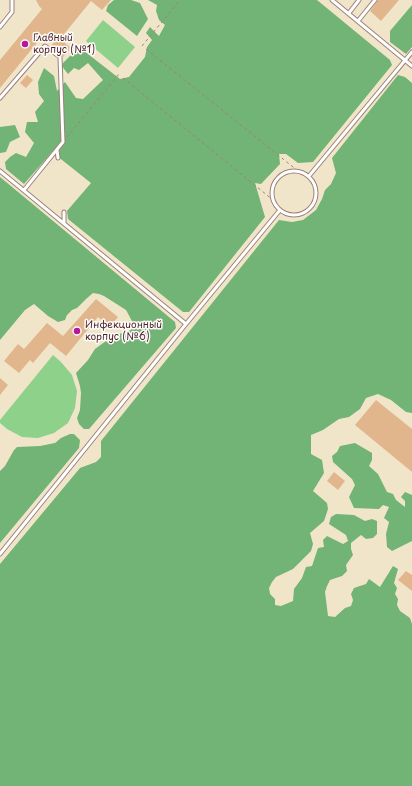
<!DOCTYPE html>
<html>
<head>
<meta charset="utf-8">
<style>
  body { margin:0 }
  canvas { display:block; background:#f0e5c9 }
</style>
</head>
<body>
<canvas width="412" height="786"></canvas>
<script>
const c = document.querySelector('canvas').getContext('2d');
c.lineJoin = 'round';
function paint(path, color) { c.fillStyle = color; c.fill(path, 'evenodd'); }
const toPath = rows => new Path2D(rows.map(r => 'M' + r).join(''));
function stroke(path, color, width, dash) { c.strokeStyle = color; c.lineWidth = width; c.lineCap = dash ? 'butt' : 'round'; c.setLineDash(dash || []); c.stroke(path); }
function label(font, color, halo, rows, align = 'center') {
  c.font = font + ' "Playpen Sans",sans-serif'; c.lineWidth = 3; c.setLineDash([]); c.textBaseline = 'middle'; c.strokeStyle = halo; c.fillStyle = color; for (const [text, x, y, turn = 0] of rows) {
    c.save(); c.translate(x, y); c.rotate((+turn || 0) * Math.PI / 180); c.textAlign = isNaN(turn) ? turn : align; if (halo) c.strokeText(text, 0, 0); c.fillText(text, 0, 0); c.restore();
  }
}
paint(toPath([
  [103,20,135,47,118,68,86,41],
  [53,355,61,362,72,375,77,391,75,408,68,423,54,433,38,438,22,437,7,429,0,423,0,420]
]), '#8dd18a');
paint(toPath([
  [114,0,131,0,140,3,148,19,137,36,106,11,108,5],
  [148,0,317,0,390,60,392,65,313,162,298,163,286,154,279,154,280,164,261,184,255,183,265,217,189,312,183,312,68,219,67,211,91,183,52,152,24,184,6,169,5,162,10,157,16,153,26,157,34,143,25,132,27,122,38,122,35,112,44,101,39,94,38,82,44,68,54,76,57,91,65,82,76,98,83,99,103,80,88,63,79,70,74,68,68,74,61,65,79,47,120,79,129,77,145,57,147,47,152,40,146,33,150,27,159,36,165,25,159,20,156,11,157,5],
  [412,5,412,47,406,54,390,42,390,31],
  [398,75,405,77,412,83,412,413,406,412,391,400,378,394,366,398,360,409,349,417,339,419,323,430,311,435,311,454,322,460,324,473,313,491,327,503,328,509,324,521,310,533,313,544,311,551,293,569,276,577,272,582,269,588,270,594,275,599,275,605,281,606,293,601,294,589,302,578,306,567,312,566,318,548,324,547,323,540,327,536,343,544,348,541,346,535,329,524,331,517,336,514,354,515,365,521,372,519,377,521,377,534,373,538,366,539,361,535,351,543,351,549,353,555,346,565,347,571,342,576,330,580,327,586,325,592,328,616,335,617,345,608,351,606,353,600,351,594,354,588,366,584,369,579,380,587,393,566,398,569,394,583,397,588,395,594,398,599,397,605,400,611,410,618,412,624,412,786,0,786,0,564,80,468,96,462,101,457,101,441,279,220,292,222,303,220,316,210,322,199,325,190,331,184,336,173,332,158],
  [15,125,20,137,10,142,6,152,0,153,0,127],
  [0,177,175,322,176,328,89,429,84,429,79,424,77,418,80,410,81,393,80,386,76,373,88,360,95,349,106,341,110,336,123,333,131,330,133,323,126,310,104,296,99,294,93,293,86,299,77,308,72,310,67,315,65,320,58,322,48,316,34,304,25,310,0,340],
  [70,434,74,434,80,440,79,448,0,543,0,471,5,466,14,450,17,447,40,446,55,443,61,438],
  [355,443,372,453,372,460,369,466,378,474,387,492,393,494,396,500,405,507,405,501,401,497,405,492,412,495,412,541,392,551,387,547,386,534,389,522,384,518,389,507,383,505,379,509,354,508,349,497,355,485,352,479,333,462,332,456,337,452,340,446]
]), '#72b376');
paint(toPath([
  [36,0,111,0,102,10,91,1,60,39,71,48,63,57,62,55,51,46,55,41,45,33,0,88,0,60,42,9,39,6],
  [378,0,399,0,381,21,370,11],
  [27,75,33,80,26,88,20,83],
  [96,299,118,317,110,327,98,317,66,356,50,343,33,363,30,360,19,373,4,361,18,344,24,349,47,323,63,336],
  [0,378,8,385,0,395],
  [376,400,412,429,412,472,355,425],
  [334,472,345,481,338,490,327,481],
  [406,571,412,575,412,591,398,580]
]), '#e2b68c');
const lane = toPath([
  [332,0,412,66],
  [349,13,359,0],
  [358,21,375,0],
  [0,27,12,12,12,0],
  [0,98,45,46,60,57,63,142,24,190],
  [57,150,58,158],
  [0,171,186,324],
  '272 193a22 22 0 1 1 44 0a22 22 0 1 1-44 0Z',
  [309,176,412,52],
  [64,223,64,212],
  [0,554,186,324,280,210]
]);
stroke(lane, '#9d827a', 5);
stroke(toPath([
  [142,46,180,0],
  [146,49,298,171],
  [123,78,273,200],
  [67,137,119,74]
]), '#9d827a', 1, [3, 3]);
stroke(lane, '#fff', 3);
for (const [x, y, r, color] of [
  [25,44,4,"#b5179e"],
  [77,331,4,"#b5179e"]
]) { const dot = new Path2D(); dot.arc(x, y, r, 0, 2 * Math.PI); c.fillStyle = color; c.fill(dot); stroke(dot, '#fdfcf7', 1.5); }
label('10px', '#4a1f2b', '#fdfcf7', [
  ["Главный",33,38],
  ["корпус (№1)",33,50],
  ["Инфекционный",85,325],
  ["корпус (№6)",85,337]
], 'left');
</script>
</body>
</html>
